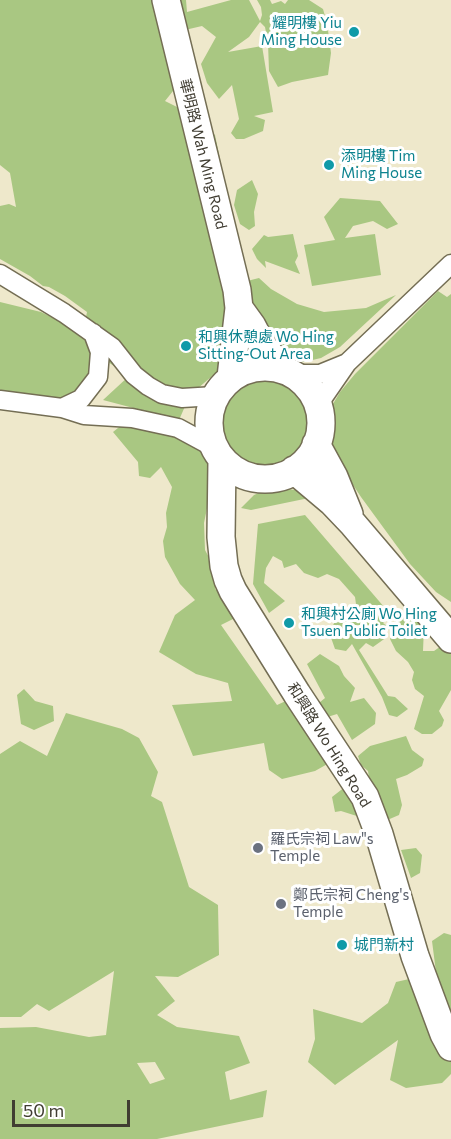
<!DOCTYPE html>
<html>
<head>
<meta charset="utf-8">
<style>
  body { margin:0 }
  #map { position:relative; width:451px; height:1139px; overflow:hidden; background:#eee8cb; font-family:Commissioner,sans-serif }
  canvas { display:block }
  .scale { position:absolute; left:12px; top:1100px; width:118px; height:27px; box-sizing:border-box; border:3px solid #403d32; border-top:0; padding-left:8px; font-size:18px; line-height:21px; white-space:nowrap; color:#403d32; -webkit-text-stroke:4px #fff; paint-order:stroke }
</style>
</head>
<body>
<div id="map">
<canvas width="451" height="1139"></canvas>
<div class="scale">50 m</div>
</div>
<script>
const c = document.querySelector('canvas').getContext('2d');
c.lineJoin = 'round';
function paint(path, color) { c.fillStyle = color; c.fill(path, 'evenodd'); }
const toPath = rows => new Path2D(rows.map(r => 'M' + r).join(''));
function stroke(path, color, width, dash) { c.strokeStyle = color; c.lineWidth = width; c.lineCap = dash ? 'butt' : 'round'; c.setLineDash(dash || []); c.stroke(path); }
function label(font, color, halo, rows, align = 'center') {
  c.font = font + ' Commissioner,"Noto Sans TC",sans-serif'; c.lineWidth = 6; c.setLineDash([]); c.textBaseline = 'middle'; c.strokeStyle = halo; c.fillStyle = color; for (const [text, x, y, turn = 0] of rows) {
    c.save(); c.translate(x, y); c.rotate((+turn || 0) * Math.PI / 180); c.textAlign = isNaN(turn) ? turn : align; if (halo) c.strokeText(text, 0, 0); c.fillText(text, 0, 0); c.restore();
  }
}
paint(toPath([
  [0,0,186,0,187,12,231,0,249,0,260,21,262,15,261,7,257,0,270,0,272,4,281,1,285,4,288,0,309,0,323,9,327,23,331,53,328,75,292,82,278,87,269,71,268,43,265,27,260,22,249,37,228,52,262,46,273,112,254,116,265,120,263,131,244,139,236,139,231,133,239,119,232,85,219,99,207,83,201,64,216,37,202,26,172,33,185,76,165,101,187,112,215,135,232,217,219,255,224,297,247,281,259,278,271,289,297,304,324,312,366,308,396,295,340,347,321,358,304,362,291,359,276,350,259,313,229,366,218,371,190,395,179,420,103,400,129,376,102,358,89,391,59,402,0,396,0,302,41,312,74,328,86,317,87,312,65,296,49,287,43,286,30,276,0,259,0,206,9,204,16,207,10,173,0,165],
  [252,180,258,194,254,212,255,226,249,230,240,224,234,205,237,190],
  [340,198,380,201,398,224,387,229,373,221,353,226,345,238,375,234,381,275,312,286,304,245,335,240,324,217],
  [293,234,298,256,295,262,300,274,265,261,266,268,257,259,252,249,264,235,268,237],
  [438,291,447,297,451,294,451,602,436,592,410,564,361,497,334,456,329,442,327,430,330,409,340,392,355,374],
  '219 422a45 45 0 1 1 90 0a45 45 0 1 1-90 0Z',
  [128,412,218,454,204,523,205,550,215,569,215,589,224,595,233,611,233,619,221,625,277,705,288,700,314,707,325,698,307,664,320,654,339,666,344,676,355,688,350,702,364,698,376,713,375,724,352,740,337,714,321,719,331,762,315,771,282,779,269,770,264,743,193,756,172,705,232,701,228,683,196,674,159,652,175,615,195,600,180,584,165,557,163,541,167,527,166,513,172,487,161,467,150,478,139,476,138,462,113,432,123,424],
  [282,488,295,490,309,498,251,510,241,508,254,495,268,489],
  [305,515,391,615,383,623,387,626,387,637,373,647,366,643,359,650,388,696,395,697,408,709,397,717,389,715,382,697,352,644,346,651,335,649,329,632,339,615,351,610,356,604,355,597,339,579,327,574,318,578,304,573,296,564,284,568,282,561,273,556,266,568,264,583,285,601,269,613,253,584,258,524],
  [415,613,424,627,423,651,434,651,444,644,451,651,451,690,439,711,444,720,442,726,432,734,422,734,414,729,424,696,415,689,412,680,414,672,408,662,396,651,390,639,397,614],
  [24,689,35,701,53,706,54,721,34,730,21,724,17,695],
  [66,713,122,729,139,738,158,772,151,796,162,802,189,887,218,905,219,955,178,977,155,976,175,1001,157,1015,177,1027,239,1036,250,1063,225,1072,230,1100,267,1090,263,1117,157,1139,0,1139,0,1028,36,1027,89,1037,106,1035,114,971,49,1011,37,1004,21,1017,0,1017,0,754,20,741,47,756],
  [155,1062,165,1079,150,1084,137,1063],
  [406,736,412,750,424,759,422,766,407,775,396,779,402,805,399,815,385,821,363,818,341,811,335,812,332,797,359,776,369,778,368,771,361,765,358,756,370,746],
  [416,848,422,855,420,873,411,878,401,850],
  [444,933,451,935,451,1074,442,1083,406,1088,390,1080,398,1040,335,1085,308,1062,315,1039,313,1009,362,1023,388,1003,396,982,418,977,437,980,432,941]
]), '#a9c782');
const street = toPath([
  [0,274,64,313,112,347,134,375,148,386,162,394,182,398,215,396],
  [293,374,320,374,347,363],
  [0,400,62,408,84,415,132,418,178,428,215,448],
  [318,405,347,363,451,264],
  [62,408,81,399,98,377,100,352,93,333]
]);
const secondary = toPath([
  [166,0,237,290,239,308,231,377],
  [239,308,252,326,263,347,286,371],
  '209 423a56 56 0 1 1 112 0a56 56 0 1 1-112 0Z',
  [316,444,334,477,349,514],
  [222,460,221,537,224,566,228,580,233,591,297,694,365,797,379,834,415,956,444,1034,451,1047],
  [294,470,332,502,353,524,451,639]
]);
stroke(street, '#746e54', 21);
stroke(secondary, '#746e54', 30);
stroke(street, '#fff', 18);
stroke(secondary, '#fff', 27);
for (const [x, y, r, color] of [
  [354,32,6,"#0f9aa8"],
  [329,165,6,"#0f9aa8"],
  [186,346,6,"#0f9aa8"],
  [289,623,6,"#0f9aa8"],
  [258,848,6,"#6b7280"],
  [281,904,6,"#6b7280"],
  [342,945,6,"#0f9aa8"]
]) { const dot = new Path2D(); dot.arc(x, y, r, 0, 2 * Math.PI); c.fillStyle = color; c.fill(dot); stroke(dot, '#fff', 2); }
label('15px', '#0d838f', '#fff', [
  ["耀明樓 Yiu",342,23,"right"],
  ["Ming House",342,40,"right"],
  ["添明樓 Tim",341,156],
  ["Ming House",341,173],
  ["和興休憩處 Wo Hing",198,337],
  ["Sitting-Out Area",198,354],
  ["和興村公廁 Wo Hing",301,614],
  ["Tsuen Public Toilet",301,631],
  ["城門新村",354,945]
], 'left');
label('15px', '#403d32', '#fff', [
  ["華明路 Wah Ming Road",203,154,76],
  ["和興路 Wo Hing Road",329,745,58]
]);
label('15px', '#5b616d', '#fff', [
  ["羅氏宗祠 Law\"s",270,839],
  ["Temple",270,856],
  ["鄭氏宗祠 Cheng's",293,895],
  ["Temple",293,912]
], 'left');
</script>
</body>
</html>
